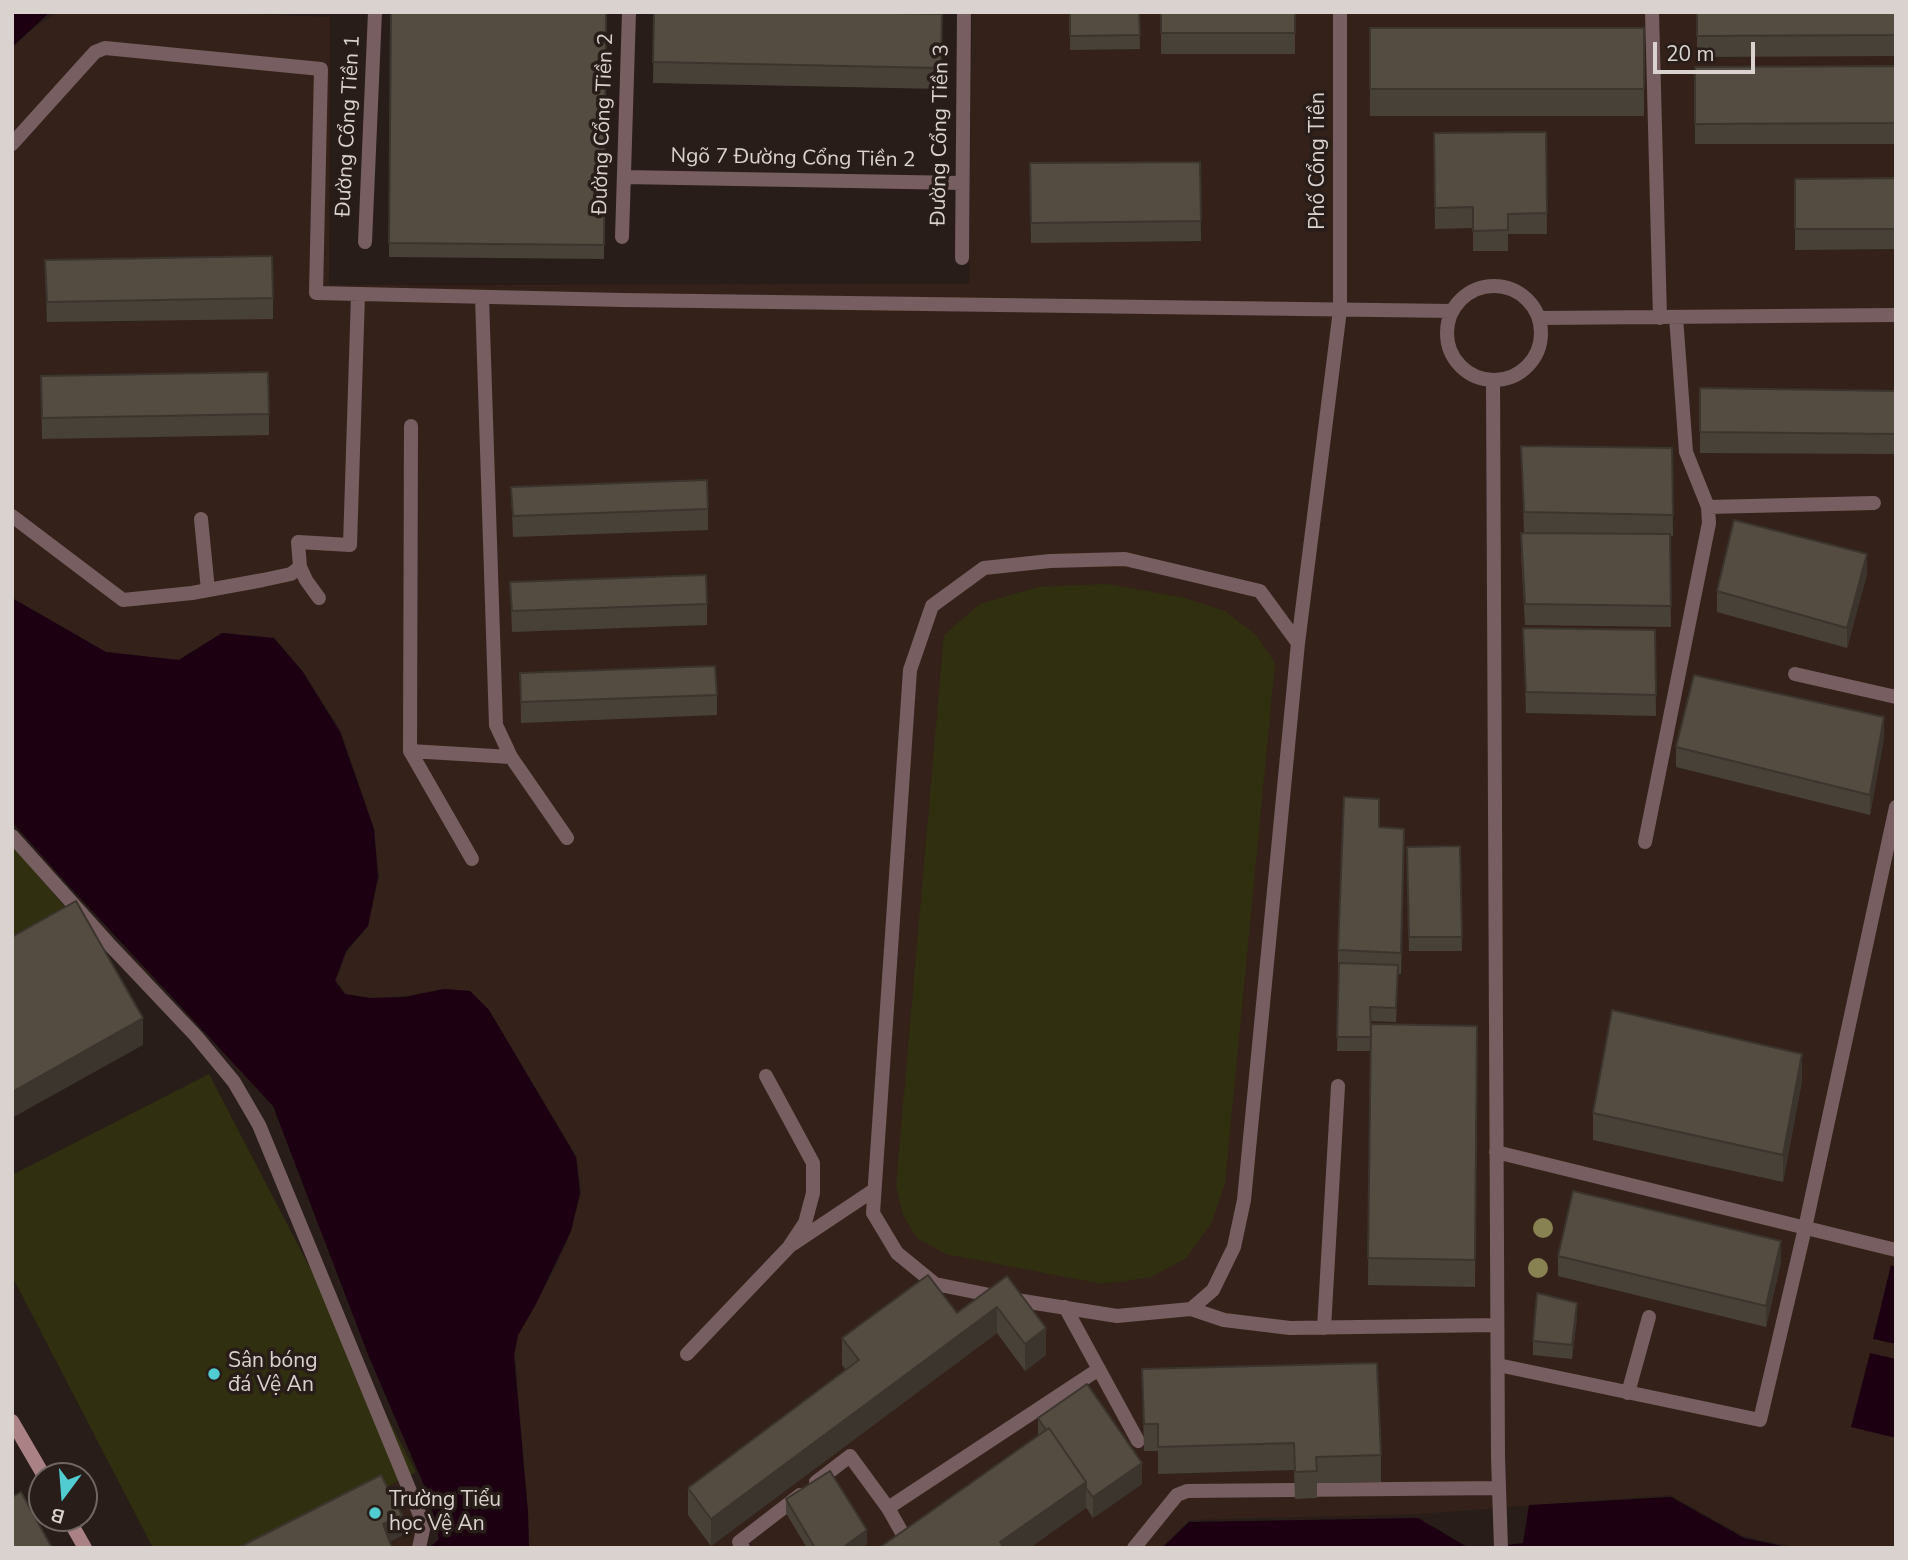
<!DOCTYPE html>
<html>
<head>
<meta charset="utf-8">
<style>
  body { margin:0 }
  #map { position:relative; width:1908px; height:1560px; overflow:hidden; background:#281d18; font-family:"Nunito Sans",sans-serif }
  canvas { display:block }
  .frame { position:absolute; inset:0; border:14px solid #dad2cf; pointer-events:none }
  .north { position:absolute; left:28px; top:1462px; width:70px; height:70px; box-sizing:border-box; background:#281d18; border:2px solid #6f6561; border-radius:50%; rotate:196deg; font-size:19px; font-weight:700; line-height:28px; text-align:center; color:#dad2cf }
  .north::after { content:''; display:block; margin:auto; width:24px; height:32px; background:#51ccd1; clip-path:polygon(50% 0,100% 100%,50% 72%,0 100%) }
  .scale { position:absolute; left:1653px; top:42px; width:102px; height:32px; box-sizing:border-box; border:4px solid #dad2cf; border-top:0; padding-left:9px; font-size:21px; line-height:24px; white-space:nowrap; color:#dad2cf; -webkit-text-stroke:5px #281d18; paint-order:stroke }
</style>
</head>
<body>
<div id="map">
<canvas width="1908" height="1560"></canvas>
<div class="frame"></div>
<div class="north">B</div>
<div class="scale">20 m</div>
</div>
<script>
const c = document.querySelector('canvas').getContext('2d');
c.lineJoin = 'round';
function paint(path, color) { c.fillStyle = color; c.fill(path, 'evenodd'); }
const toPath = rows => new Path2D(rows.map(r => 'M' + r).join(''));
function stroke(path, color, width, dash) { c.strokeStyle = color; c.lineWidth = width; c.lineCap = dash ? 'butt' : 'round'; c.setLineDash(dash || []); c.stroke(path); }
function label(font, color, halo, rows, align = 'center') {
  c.font = font + ' "Nunito Sans",sans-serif'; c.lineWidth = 7; c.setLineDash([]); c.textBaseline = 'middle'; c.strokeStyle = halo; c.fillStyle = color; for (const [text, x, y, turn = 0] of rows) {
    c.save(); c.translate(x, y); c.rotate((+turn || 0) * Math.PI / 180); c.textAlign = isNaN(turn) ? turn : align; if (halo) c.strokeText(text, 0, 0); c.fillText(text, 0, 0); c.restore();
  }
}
paint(toPath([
  [58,12,185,12,330,17,329,285,969,284,972,12,1896,12,1896,1548,1798,1548,1743,1536,1670,1495,1420,1514,1189,1520,1161,1548,529,1548,528,1512,515,1355,518,1335,555,1269,571,1232,581,1193,577,1157,489,1010,470,991,443,989,405,996,369,998,345,993,336,980,347,952,368,926,379,877,374,829,341,731,303,672,274,638,222,633,178,660,106,652,12,598,12,49,30,31],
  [403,1479,427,1548,268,1548]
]), '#34221a');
paint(toPath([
  [1106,584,1181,597,1225,611,1256,635,1275,663,1225,1183,1212,1222,1186,1258,1151,1277,1103,1284,946,1254,917,1238,903,1215,896,1186,944,635,980,604,1038,587],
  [12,845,79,923,12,962],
  [209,1074,416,1472,268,1548,153,1548,12,1276,12,1175]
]), '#302f0f');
paint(toPath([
  [12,12,50,12,12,47],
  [12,598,106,652,179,660,222,633,274,638,303,672,340,732,374,829,378,877,368,926,346,951,335,981,345,994,370,998,405,997,444,989,470,991,489,1010,576,1157,580,1193,571,1231,535,1306,518,1335,514,1355,528,1512,529,1548,429,1548,439,1539,429,1497,369,1357,273,1106,68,885,12,822],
  [1891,1265,1896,1267,1896,1344,1873,1339],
  [1870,1353,1896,1359,1896,1438,1851,1427],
  [1671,1497,1744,1538,1792,1548,1484,1548,1523,1543,1529,1505],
  [1418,1518,1469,1548,1162,1548,1189,1522]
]), '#1c0012');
stroke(toPath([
  [1652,12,1660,318],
  [12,144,95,52,105,48,321,69,316,293,622,300,1452,311],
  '1447 333a47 47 0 1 1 94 0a47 47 0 1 1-94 0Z',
  [482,297,496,725,511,757,567,838],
  [1540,318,1896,315],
  [1493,381,1498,1457,1501,1548],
  [411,426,410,751,511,757],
  [1708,507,1874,503],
  [12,516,123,600,192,593,263,580,291,574,300,567],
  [201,519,208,590],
  [319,598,306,580,300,567,298,542,350,545,358,295],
  [1298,643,1260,591,1125,559,1050,561,984,568,932,606,910,670,873,1213,897,1253,935,1284,1010,1299,1117,1316,1191,1309,1213,1290,1234,1247,1244,1200,1298,643,1340,310],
  [1795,674,1896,697],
  [410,751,472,859],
  [1645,842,1709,523,1708,507,1686,452,1676,317],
  [1496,1152,1896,1250],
  [793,1244,874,1190],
  [1065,1307,1138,1441],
  [1191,1309,1224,1320,1290,1328,1497,1325],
  [1324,1328,1338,1086],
  [687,1354,789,1247,805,1223,813,1193,813,1163,766,1076],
  [1498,1365,1760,1420,1805,1228,1896,807],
  [1628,1393,1649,1317],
  [816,1482,850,1456,888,1508,905,1538,891,1548],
  [888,1508,1099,1369],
  [743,1548,739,1542,800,1495],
  [1134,1548,1177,1495,1187,1491,1499,1488]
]), '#775e60', 14);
stroke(toPath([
  [624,177,962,183],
  [622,237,629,12],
  [365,242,375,12],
  [962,258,964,12],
  [1340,310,1340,12],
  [12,836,108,943,196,1036,234,1082,259,1125,424,1525,419,1548]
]), '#775e60', 14);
stroke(toPath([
  [12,1421,44,1476],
  [68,1518,85,1548]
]), '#aa8285', 14);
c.fillStyle = '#888253';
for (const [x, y] of [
  [1543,1228],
  [1538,1268]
]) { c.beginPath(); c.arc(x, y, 10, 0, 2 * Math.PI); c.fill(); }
paint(toPath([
  [391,12,606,12,604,259,389,257],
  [654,12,942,12,941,89,653,83],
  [1070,12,1139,12,1140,49,1070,50],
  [1161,12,1295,12,1295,54,1161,54],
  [1697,12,1896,12,1896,56,1697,57],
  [1370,28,1644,28,1644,116,1370,116],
  [1896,66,1896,144,1695,144,1695,67],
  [1546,132,1547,234,1508,234,1508,251,1473,251,1473,228,1435,229,1434,133],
  [1200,162,1201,241,1031,243,1030,163],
  [1896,178,1896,249,1795,250,1795,179],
  [45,260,273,298,273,319,47,322],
  [41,376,269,414,269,435,42,439],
  [1700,388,1896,391,1896,454,1700,453],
  [1521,446,1672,448,1673,536,1670,536,1671,627,1525,625,1521,554,1521,533,1524,533],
  [511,487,708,509,708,530,513,537],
  [1867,574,1847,648,1717,612,1717,591],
  [510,582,707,604,707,625,512,632],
  [1523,628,1655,630,1656,716,1526,713],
  [520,673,717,695,717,715,521,723],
  [1884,738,1870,815,1676,767,1676,747],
  [1379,827,1404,849,1401,974,1398,974,1396,1022,1370,1021,1371,1033,1477,1026,1475,1287,1368,1285,1370,1051,1337,1051,1339,970,1338,970,1338,950],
  [1460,846,1462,951,1409,951,1407,847],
  [1802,1081,1783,1182,1593,1140,1593,1113],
  [1558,1256,1781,1262,1766,1327,1558,1276],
  [1007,1276,1046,1355,1025,1371,997,1333,711,1546,688,1515,688,1488,846,1370,842,1365,842,1338,957,1313],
  [1577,1317,1572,1359,1533,1355,1533,1341],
  [1142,1369,1381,1455,1381,1482,1317,1483,1317,1498,1295,1499,1294,1470,1158,1474,1158,1451,1144,1451],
  [1038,1418,1142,1484,1093,1518,1038,1435],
  [786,1499,867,1544,862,1548,807,1548,786,1513]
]), '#484138');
paint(toPath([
  [1867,554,1867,574,1847,648,1847,628],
  [1884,717,1884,738,1870,815,1870,795],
  [1404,829,1404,849,1401,974,1401,953],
  [143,1018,143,1045,12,1118,12,1092],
  [1802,1054,1802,1081,1783,1182,1783,1155],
  [1781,1241,1781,1262,1766,1327,1766,1306],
  [1577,1303,1577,1317,1572,1359,1572,1345],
  [997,1307,997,1333,711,1546,711,1519],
  [1046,1328,1046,1355,1025,1371,1025,1344],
  [1142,1463,1142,1484,1093,1518,1093,1497],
  [1086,1482,1086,1508,1030,1548,1000,1548,1000,1542],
  [402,1515,402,1536,383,1545,383,1524],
  [867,1530,867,1544,862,1548,842,1548]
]), '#3b352e');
const building = toPath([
  [391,12,606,12,604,245,389,243,391,12],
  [654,12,834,12,942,14,941,68,653,62,654,12],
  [1070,12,1139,12,1140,35,1070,36,1070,12],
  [1161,12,1295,12,1295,33,1161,33,1161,12],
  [1697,12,1896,12,1896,35,1697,36,1697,12],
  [1370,28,1644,28,1644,89,1370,89,1370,28],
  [1896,66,1896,123,1695,124,1695,67,1896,66],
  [1546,132,1547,213,1508,214,1508,230,1473,231,1473,207,1435,208,1434,133,1546,132],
  [1200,162,1201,221,1031,223,1030,163,1200,162],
  [1896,178,1896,229,1795,229,1795,179,1896,178],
  [272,256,273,298,47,302,45,260,272,256],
  [268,372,269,414,42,418,41,376,268,372],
  [1700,388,1896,391,1896,434,1700,432,1700,388],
  [1521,446,1672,448,1673,515,1524,512,1521,446],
  [707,480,708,509,513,516,511,487,707,480],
  [1734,520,1867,554,1847,628,1717,591,1734,520],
  [1521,533,1670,534,1671,606,1525,604,1521,533],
  [706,575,707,604,512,611,510,582,706,575],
  [1523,628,1655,630,1656,695,1526,692,1523,628],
  [715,666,717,695,521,702,520,673,715,666],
  [1694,675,1884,717,1870,795,1676,747,1694,675],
  [1344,797,1379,799,1379,827,1404,829,1401,953,1338,950,1344,797],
  [1460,846,1462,937,1409,937,1407,847,1460,846],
  [76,901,143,1018,12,1092,12,937,76,901],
  [1339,963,1398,965,1396,1008,1370,1007,1371,1037,1337,1037,1339,963],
  [1612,1010,1802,1054,1783,1155,1593,1113,1612,1010],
  [1371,1024,1477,1026,1475,1260,1368,1258,1371,1024],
  [1573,1191,1781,1241,1766,1306,1558,1256,1573,1191],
  [928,1275,957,1313,1007,1276,1046,1328,1025,1344,997,1307,711,1519,688,1488,859,1360,842,1338,928,1275],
  [1537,1293,1577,1303,1572,1345,1533,1341,1537,1293],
  [1377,1363,1381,1455,1316,1457,1317,1471,1295,1472,1294,1443,1158,1447,1158,1424,1144,1424,1142,1369,1377,1363],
  [1087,1384,1142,1463,1093,1497,1086,1488,1086,1482,1049,1428,1046,1430,1038,1418,1087,1384],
  [1049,1428,1086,1482,1000,1542,1004,1548,879,1548,1049,1428],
  [830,1471,867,1530,842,1548,815,1548,786,1499,830,1471],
  [381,1475,402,1515,383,1524,392,1548,339,1548,338,1547,336,1548,238,1548,381,1475],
  [21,1492,52,1548,12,1548,12,1497,21,1492]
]);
paint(building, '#544c41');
stroke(building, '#3b352e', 2);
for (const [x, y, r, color] of [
  [214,1374,7,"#51ccd1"],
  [375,1513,7,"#51ccd1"]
]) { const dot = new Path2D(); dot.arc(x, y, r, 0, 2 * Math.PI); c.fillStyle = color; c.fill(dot); stroke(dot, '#281d18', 2.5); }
label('21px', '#dad2cf', '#281d18', [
  ["Đường Cổng Tiền 2",604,124,-88],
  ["Đường Cổng Tiền 1",349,126,-87],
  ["Đường Cổng Tiền 3",941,135,-89],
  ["Ngõ 7 Đường Cổng Tiền 2",793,159,1],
  ["Phố Cổng Tiền",1319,161,-90]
]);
label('21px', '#dad2cf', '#281d18', [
  ["Sân bóng",228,1362],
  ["đá Vệ An",228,1386],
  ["Trường Tiểu",389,1501],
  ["học Vệ An",389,1525]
], 'left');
</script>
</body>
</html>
